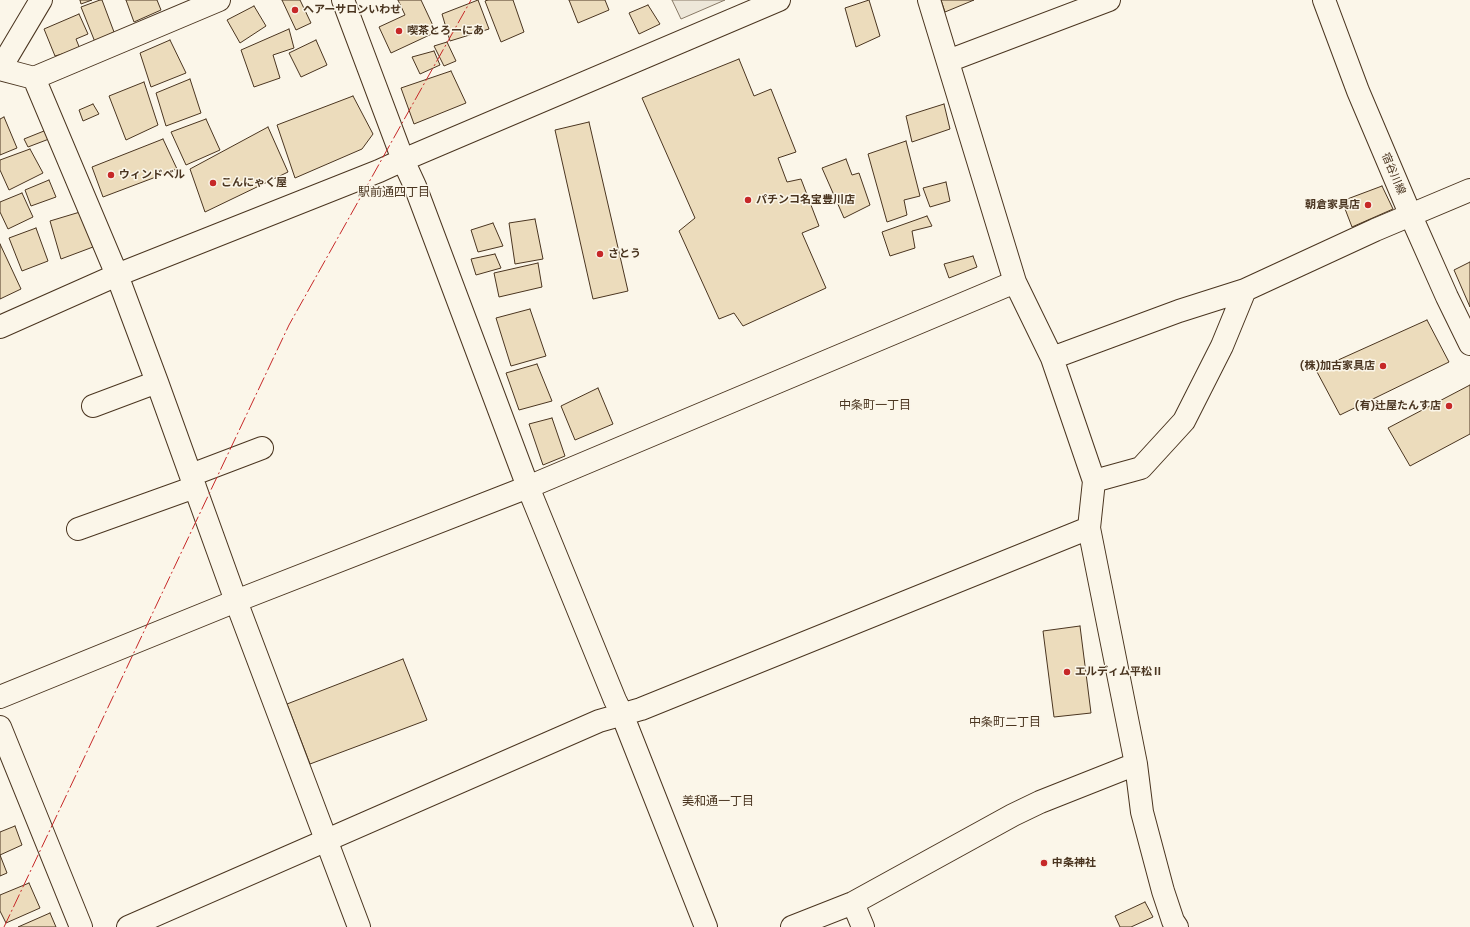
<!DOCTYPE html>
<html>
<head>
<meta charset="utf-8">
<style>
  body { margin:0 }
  canvas { display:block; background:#fbf6e9 }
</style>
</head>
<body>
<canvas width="1470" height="927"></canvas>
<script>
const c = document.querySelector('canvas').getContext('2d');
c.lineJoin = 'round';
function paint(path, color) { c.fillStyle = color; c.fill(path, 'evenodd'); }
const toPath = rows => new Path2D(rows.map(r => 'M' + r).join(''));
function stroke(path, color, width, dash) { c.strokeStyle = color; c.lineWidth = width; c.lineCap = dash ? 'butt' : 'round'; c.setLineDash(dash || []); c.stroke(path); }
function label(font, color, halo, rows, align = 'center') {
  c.font = font + ' "DM Sans","Noto Sans JP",sans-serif'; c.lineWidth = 3; c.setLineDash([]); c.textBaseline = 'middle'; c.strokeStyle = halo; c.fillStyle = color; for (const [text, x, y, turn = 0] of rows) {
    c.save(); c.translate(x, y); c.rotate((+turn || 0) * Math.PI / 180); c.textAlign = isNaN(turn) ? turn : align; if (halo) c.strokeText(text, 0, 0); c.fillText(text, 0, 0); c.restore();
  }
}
const parking = toPath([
  [672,0,725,0,681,19,672,0]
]);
paint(parking, '#ede7d9');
stroke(parking, '#887966', 1);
const building = toPath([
  [80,0,92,0,81,4,80,0],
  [100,0,102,0,114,32,95,42,81,7,100,0],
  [126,0,157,0,161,10,134,22,126,0],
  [282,0,300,0,311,23,296,30,282,0],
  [398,0,421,0,436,32,391,53,379,27,405,15,398,0],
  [478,0,489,29,450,41,442,14,478,0],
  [488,0,513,0,524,32,501,42,485,1,488,0],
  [569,0,605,0,609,10,578,23,569,0],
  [869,0,880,36,856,47,845,8,869,0],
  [941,0,974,0,945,12,941,0],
  [648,5,660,24,639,34,629,13,648,5],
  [254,6,266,26,240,43,227,20,254,6],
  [79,14,88,34,76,39,80,49,55,56,44,29,79,14],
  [289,29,294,48,273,55,280,78,254,87,241,50,289,29],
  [170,40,186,73,151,87,140,53,170,40],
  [316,40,327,65,301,77,289,53,316,40],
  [447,42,456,61,444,66,434,46,447,42],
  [434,51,440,65,420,74,412,57,434,51],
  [739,59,754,96,771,89,796,152,778,158,787,182,801,179,819,226,802,233,826,288,743,326,734,313,719,319,679,231,695,218,642,98,739,59],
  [451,71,466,103,414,124,401,88,451,71],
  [190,79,201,113,166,126,156,93,190,79],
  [144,82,158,125,126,140,109,96,144,82],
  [353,96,373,134,362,149,295,178,277,125,353,96],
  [93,104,99,114,83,121,79,110,93,104],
  [944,104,950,129,912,142,906,116,944,104],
  [4,117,17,148,0,155,0,119,4,117],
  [206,119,220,150,186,165,171,132,206,119],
  [589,122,628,291,593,299,555,130,589,122],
  [268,127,288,172,205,212,190,169,268,127],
  [44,131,49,139,28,147,24,139,44,131],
  [163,139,177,169,103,197,92,167,163,139],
  [906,141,920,196,904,200,907,215,887,222,868,154,906,141],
  [30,149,43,173,9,190,0,170,0,160,30,149],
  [846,159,852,175,859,173,870,205,844,218,822,168,846,159],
  [49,180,56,197,31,206,25,190,49,180],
  [946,182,950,201,930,207,923,188,946,182],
  [1382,186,1393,209,1352,227,1342,201,1382,186],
  [22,193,33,217,8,229,0,212,0,202,22,193],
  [80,212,93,247,61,259,50,221,80,212],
  [927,216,932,226,912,231,915,248,890,256,882,232,927,216],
  [535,219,543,259,515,264,509,223,535,219],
  [493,223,503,246,478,252,471,230,493,223],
  [36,228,48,261,22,271,9,238,36,228],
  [0,244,21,289,0,299,0,244],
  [495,254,501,268,476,275,471,259,495,254],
  [973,256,977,267,949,278,944,264,973,256],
  [1470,262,1470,307,1454,270,1470,262],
  [538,263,542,287,499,297,494,273,538,263],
  [530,309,546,356,511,366,496,318,530,309],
  [1427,320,1449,362,1340,415,1316,370,1427,320],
  [537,364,552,401,519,410,506,373,537,364],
  [1470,385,1470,434,1410,466,1388,428,1470,385],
  [598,388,613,424,575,440,561,406,598,388],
  [552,418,565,456,543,465,529,424,552,418],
  [1080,626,1091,713,1054,717,1043,631,1080,626],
  [403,659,427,720,310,764,287,704,403,659],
  [15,826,22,845,0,855,0,832,15,826],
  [0,855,7,873,0,876,0,855],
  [29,883,40,908,6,923,0,911,0,895,29,883],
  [1145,902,1153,917,1131,927,1120,927,1115,916,1145,902],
  [50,913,56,927,18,927,50,913]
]);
paint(building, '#ecdcbc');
stroke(building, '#4a3520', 1);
const minor = toPath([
  [343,0,403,160,415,186,528,487,615,700,622,714,706,927],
  [929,0,1015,282,1052,358,1094,481,1089,528,1136,764,1142,812,1163,891,1173,921,1177,927],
  [948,61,1109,0],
  [0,69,34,78,117,275,157,382,236,601,359,927],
  [0,69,41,0],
  [34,78,219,0],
  [0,327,117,275,379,171,403,160,779,0],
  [1052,358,1179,311,1245,290,1375,230,1470,190],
  [93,406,157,382],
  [191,475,262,448],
  [1094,481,1141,468,1184,421,1222,346,1245,290],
  [78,529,195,487],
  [0,697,236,601,528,487,1015,282],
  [0,727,81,927],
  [853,903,863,927],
  [128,927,599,721,641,709,1089,528],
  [792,927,853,903,1013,815,1040,802,1136,764]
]);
const major = toPath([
  [1324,0,1358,91,1411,216,1447,297,1470,344]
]);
stroke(minor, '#4a3520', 24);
stroke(major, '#4a3520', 24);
stroke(minor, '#fbf6e9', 22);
stroke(major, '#fbf6e9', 22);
stroke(toPath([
  [4,927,289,325,471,0]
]), '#c62828', 1, [14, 3, 2, 3]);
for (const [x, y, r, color] of [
  [295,10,4,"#c62828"],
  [399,31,4,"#c62828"],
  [111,175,4,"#c62828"],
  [213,183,4,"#c62828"],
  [748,200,4,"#c62828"],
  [1368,205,4,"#c62828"],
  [600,254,4,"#c62828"],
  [1383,366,4,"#c62828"],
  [1449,406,4,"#c62828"],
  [1067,672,4,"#c62828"],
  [1044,863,4,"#c62828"]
]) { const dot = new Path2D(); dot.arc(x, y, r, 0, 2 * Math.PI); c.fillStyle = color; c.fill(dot); stroke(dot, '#fbf6e9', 1.5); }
label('bold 11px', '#4a3520', '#fbf6e9', [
  ["ヘアーサロンいわせ",303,10],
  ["喫茶とろーにあ",407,31],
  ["ウィンドベル",119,175],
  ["こんにゃく屋",221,183],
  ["パチンコ名宝豊川店",756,200],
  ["朝倉家具店",1360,205,"right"],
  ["さとう",608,254],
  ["(株)加古家具店",1375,366,"right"],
  ["(有)辻屋たんす店",1441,406,"right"],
  ["エルディム平松Ⅱ",1075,672],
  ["中条神社",1052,863]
], 'left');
label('11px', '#4a3520', '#fbf6e9', [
  ["宿谷川線",1393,174,67]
]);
label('12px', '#4a3520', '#fbf6e9', [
  ["駅前通四丁目",394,193],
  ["中条町一丁目",875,406],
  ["中条町二丁目",1005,723],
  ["美和通一丁目",718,802]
]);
</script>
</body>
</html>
